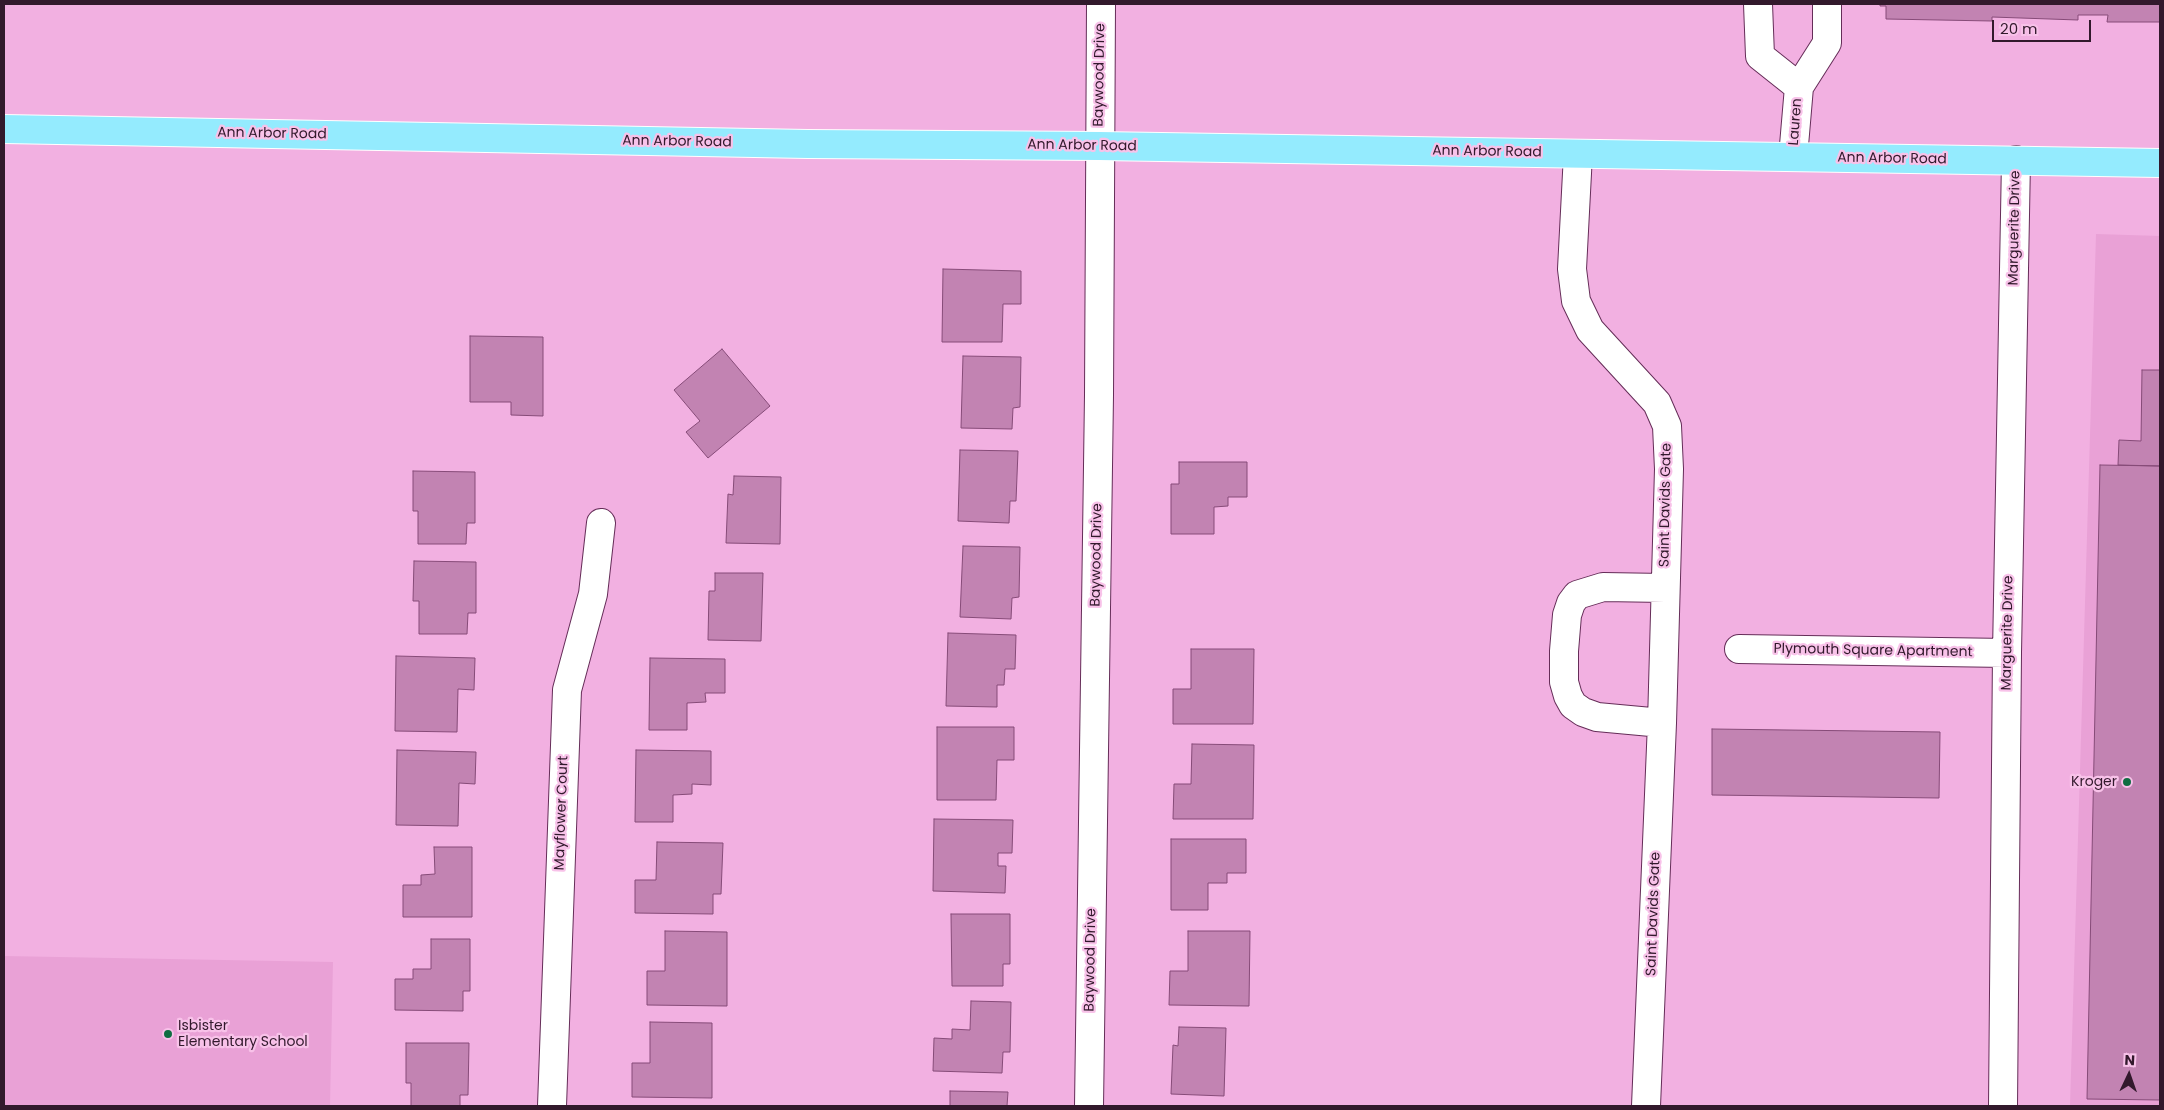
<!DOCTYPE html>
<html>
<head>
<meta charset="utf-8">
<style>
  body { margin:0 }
  #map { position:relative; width:2164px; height:1110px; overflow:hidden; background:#f2b0e1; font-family:Poppins,sans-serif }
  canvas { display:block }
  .frame { position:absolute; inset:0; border:5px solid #32192c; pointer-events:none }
  .north { position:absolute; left:2104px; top:1050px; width:50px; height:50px; -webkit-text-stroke:4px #f8c2e9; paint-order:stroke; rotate:3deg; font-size:14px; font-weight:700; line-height:20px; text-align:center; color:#32192c }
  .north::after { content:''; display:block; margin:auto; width:18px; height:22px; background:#32192c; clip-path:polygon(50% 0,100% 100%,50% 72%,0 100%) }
  .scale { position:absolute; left:1992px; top:20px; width:99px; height:22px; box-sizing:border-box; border:2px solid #32192c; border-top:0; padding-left:6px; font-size:15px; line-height:18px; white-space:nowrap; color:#32192c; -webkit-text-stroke:4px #f8c2e9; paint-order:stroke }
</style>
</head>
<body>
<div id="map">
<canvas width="2164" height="1110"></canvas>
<div class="frame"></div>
<div class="north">N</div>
<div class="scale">20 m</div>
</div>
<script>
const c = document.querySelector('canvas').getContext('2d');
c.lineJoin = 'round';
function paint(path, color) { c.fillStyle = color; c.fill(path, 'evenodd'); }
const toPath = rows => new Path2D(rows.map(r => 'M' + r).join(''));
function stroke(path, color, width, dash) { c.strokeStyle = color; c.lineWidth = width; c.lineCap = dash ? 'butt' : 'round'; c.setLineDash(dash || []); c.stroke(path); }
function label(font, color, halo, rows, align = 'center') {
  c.font = font + ' Poppins,sans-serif'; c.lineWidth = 4.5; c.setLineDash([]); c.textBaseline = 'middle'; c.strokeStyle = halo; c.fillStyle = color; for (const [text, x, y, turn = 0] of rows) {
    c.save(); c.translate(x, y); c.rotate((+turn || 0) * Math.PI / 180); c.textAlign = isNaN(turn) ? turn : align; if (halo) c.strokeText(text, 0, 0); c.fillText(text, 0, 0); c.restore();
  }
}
paint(toPath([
  [2096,234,2160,236,2160,1106,2070,1106],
  [4,956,333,962,330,1106,4,1106]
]), '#e9a1d6');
const building = toPath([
  [1880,4,2160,4,2160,22,2107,22,2108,15,2078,15,2078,20,1992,17,1992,21,1886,19,1886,6,1880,6,1880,4],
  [943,269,1021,271,1021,304,1003,304,1002,342,942,342,943,269],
  [470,336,543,337,543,416,511,415,511,402,470,402,470,336],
  [722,349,770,406,708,458,686,432,700,421,674,390,722,349],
  [963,356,1021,357,1020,407,1013,408,1012,429,961,428,963,356],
  [2142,370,2160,370,2160,466,2118,465,2119,440,2141,441,2142,370],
  [960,450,1018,451,1016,501,1010,501,1009,523,958,521,960,450],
  [1179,462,1247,462,1247,497,1228,497,1228,506,1214,507,1214,534,1171,534,1171,484,1179,484,1179,462],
  [2100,465,2160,466,2160,1100,2087,1099,2100,465],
  [413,471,475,472,475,523,467,523,466,544,418,544,418,511,413,511,413,471],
  [734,476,781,477,780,544,726,543,728,494,733,495,734,476],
  [963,546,1020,547,1019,597,1012,598,1011,619,960,617,963,546],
  [414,561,476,562,476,613,468,613,467,634,419,634,419,601,413,601,414,561],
  [715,573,763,573,761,641,708,640,709,591,715,591,715,573],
  [948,633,1016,635,1015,669,1005,669,1004,685,997,685,997,707,946,706,948,633],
  [1191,649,1254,649,1253,724,1173,724,1173,689,1191,689,1191,649],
  [396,656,475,658,474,690,458,689,457,732,395,731,396,656],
  [650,658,725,659,725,693,705,693,706,702,687,703,687,730,649,730,650,658],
  [937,727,1014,727,1014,760,997,760,996,800,937,800,937,727],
  [1712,729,1940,732,1939,798,1712,795,1712,729],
  [1192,744,1254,745,1253,819,1173,819,1174,784,1191,784,1192,744],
  [397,750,476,752,475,784,459,783,458,826,396,825,397,750],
  [636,750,711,751,711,785,692,784,692,794,673,795,673,822,635,822,636,750],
  [934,819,1013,820,1012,853,998,853,998,866,1006,866,1005,893,933,891,934,819],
  [1171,839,1246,839,1246,873,1227,873,1227,883,1208,883,1208,910,1171,910,1171,839],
  [657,842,723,843,721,894,713,894,713,914,635,913,635,880,656,880,657,842],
  [434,847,472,847,472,917,403,917,403,885,421,885,421,875,435,874,434,847],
  [951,914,1010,914,1010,964,1003,964,1003,986,952,986,951,914],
  [665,931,727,932,727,1006,647,1005,647,971,665,971,665,931],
  [1188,931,1250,931,1249,1006,1169,1005,1170,971,1188,971,1188,931],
  [431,939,470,939,470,991,463,991,463,1011,395,1010,395,979,413,979,413,969,431,969,431,939],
  [971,1001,1011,1002,1010,1052,1003,1052,1002,1073,933,1071,934,1038,952,1039,952,1029,970,1030,971,1001],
  [650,1022,712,1023,712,1098,632,1097,632,1063,650,1063,650,1022],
  [1179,1027,1226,1028,1224,1096,1171,1094,1173,1045,1178,1046,1179,1027],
  [406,1043,469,1043,468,1095,460,1095,460,1106,411,1106,411,1083,406,1083,406,1043],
  [950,1091,1008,1092,1007,1106,950,1106,950,1091]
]);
paint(building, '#c283b2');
stroke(building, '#864b78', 1);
const minor = toPath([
  [1758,4,1760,56,1799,87],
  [1578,154,1572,269,1576,301,1590,330,1657,403,1667,426,1669,469,1662,723,1646,1106],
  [1793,157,1799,87,1827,43,1827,4],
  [1739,649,2007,653],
  [1662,723,1597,717,1583,712,1573,705,1568,696,1564,682,1564,651,1567,615,1571,603,1577,595,1603,587,1665,588],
  [552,1106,567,690,593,594,601,523],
  [1089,1106,1099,395,1101,4],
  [2003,1106,2007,653,2016,160]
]);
const major = toPath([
  [4,129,808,144,1099,146,2160,163]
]);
stroke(minor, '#652d58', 30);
stroke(major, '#fff', 30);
stroke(minor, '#fff', 28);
stroke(major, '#94ebfe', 28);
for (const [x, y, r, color] of [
  [2127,782,5,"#0f6d42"],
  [168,1034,5,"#0f6d42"]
]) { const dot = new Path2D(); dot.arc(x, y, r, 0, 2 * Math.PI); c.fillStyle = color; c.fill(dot); stroke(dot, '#f8c2e9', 2); }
label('14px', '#32192c', '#f8c2e9', [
  ["Baywood Drive",1100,75,-89],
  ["Lauren",1796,122,-86],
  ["Ann Arbor Road",272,134,1],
  ["Ann Arbor Road",677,142,1],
  ["Ann Arbor Road",1082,146,1],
  ["Ann Arbor Road",1487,152,1],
  ["Ann Arbor Road",1892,159,1],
  ["Marguerite Drive",2015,228,-89],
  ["Saint Davids Gate",1666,505,-89],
  ["Baywood Drive",1097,555,-89],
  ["Marguerite Drive",2008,633,-89],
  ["Plymouth Square Apartment",1873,651,1],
  ["Mayflower Court",562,813,-88],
  ["Saint Davids Gate",1654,914,-88],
  ["Baywood Drive",1091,960,-89]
]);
label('14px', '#32192c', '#f8c2e9', [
  ["Kroger",2117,782],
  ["Isbister",178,1026,"left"],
  ["Elementary School",178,1042,"left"]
], 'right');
</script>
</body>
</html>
